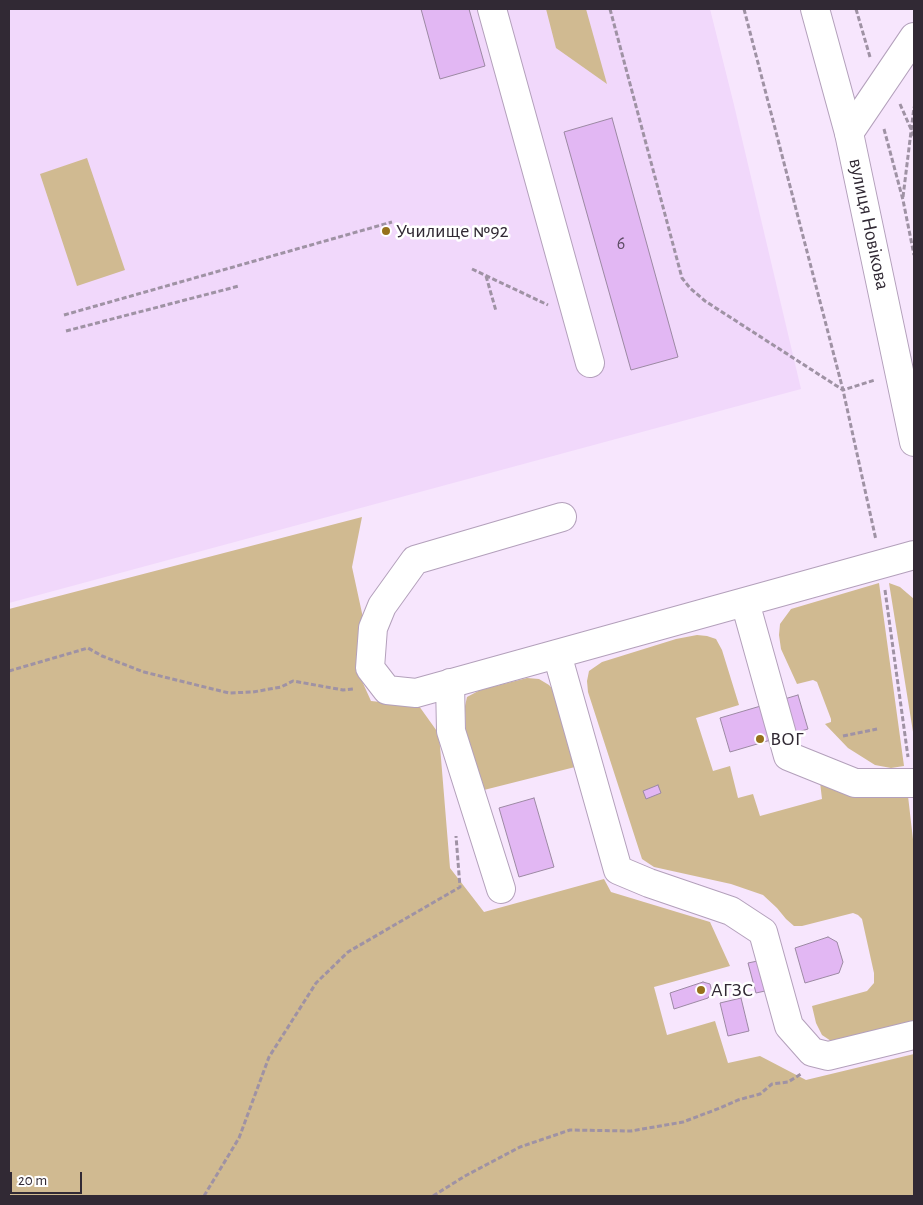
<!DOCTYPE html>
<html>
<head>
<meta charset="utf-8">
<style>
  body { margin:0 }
  #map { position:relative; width:923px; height:1205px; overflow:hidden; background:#f7e6fd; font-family:"Alegreya Sans",sans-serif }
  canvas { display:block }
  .frame { position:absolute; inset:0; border:10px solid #312934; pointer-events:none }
  .scale { position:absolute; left:10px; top:1172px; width:72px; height:22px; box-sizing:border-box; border:2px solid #312934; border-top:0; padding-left:6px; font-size:15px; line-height:18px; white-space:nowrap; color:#312934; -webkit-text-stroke:4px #fff; paint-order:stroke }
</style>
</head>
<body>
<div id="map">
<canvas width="923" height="1205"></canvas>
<div class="frame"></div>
<div class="scale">20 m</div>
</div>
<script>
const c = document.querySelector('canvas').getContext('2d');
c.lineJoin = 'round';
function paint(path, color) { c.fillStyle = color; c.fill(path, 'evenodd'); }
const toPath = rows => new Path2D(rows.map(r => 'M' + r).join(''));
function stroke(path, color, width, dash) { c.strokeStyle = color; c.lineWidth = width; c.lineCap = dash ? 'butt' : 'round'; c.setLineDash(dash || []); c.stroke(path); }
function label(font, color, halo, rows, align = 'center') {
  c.font = font + ' "Alegreya Sans",sans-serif'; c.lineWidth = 5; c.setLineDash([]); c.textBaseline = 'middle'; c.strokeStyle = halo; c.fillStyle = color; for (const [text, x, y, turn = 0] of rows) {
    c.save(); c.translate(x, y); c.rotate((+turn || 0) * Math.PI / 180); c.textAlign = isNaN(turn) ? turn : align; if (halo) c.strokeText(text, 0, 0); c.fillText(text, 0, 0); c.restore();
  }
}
paint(toPath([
  [9,9,710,9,734,105,801,389,9,603]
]), '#f1d8fb');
paint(toPath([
  [546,9,586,9,607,84,556,48],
  [87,158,125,270,77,286,40,174],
  [362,517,352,567,365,627,357,670,371,701,419,706,439,734,450,868,484,912,604,879,611,892,710,922,730,966,654,987,667,1035,715,1021,728,1063,760,1056,806,1080,914,1054,914,1196,9,1196,9,609],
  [879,583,904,766,891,768,875,765,848,748,825,724,831,722,831,719,817,682,813,680,797,684,781,649,779,635,780,624,791,609],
  [889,583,900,587,914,599,914,738],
  [697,635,707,636,716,639,722,650,739,705,696,718,713,771,730,766,738,798,753,794,760,816,822,799,820,782,908,796,914,848,914,1026,834,1043,822,1035,816,1023,812,1006,867,991,874,983,874,973,862,919,858,915,853,913,802,926,794,926,786,919,777,908,763,895,731,884,654,867,642,859,588,692,587,681,589,671,602,662,676,639],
  [527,678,539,679,549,685,564,702,579,766,480,791,466,738,465,706,467,697,480,690]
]), '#d0ba91');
const building = toPath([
  [421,9,469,9,485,66,440,79,421,9],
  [612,118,678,357,631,370,564,132,612,118],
  [798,695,808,729,730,752,720,718,798,695],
  [658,785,661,793,646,799,643,791,658,785],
  [534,798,554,867,519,877,499,808,534,798],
  [828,937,837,942,843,962,839,973,805,983,795,948,828,937],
  [767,959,774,989,756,993,748,963,767,959],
  [703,982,710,984,712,992,708,998,674,1009,670,993,703,982],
  [741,998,749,1031,728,1036,720,1003,741,998]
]);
paint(building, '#e2b7f3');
stroke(building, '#9c89a3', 1);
const minor = toPath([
  [492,9,590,363],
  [849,133,914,37],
  [562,517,415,560,382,606,373,628,370,668,387,690,416,693,914,555],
  [745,602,788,756,855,783,914,783],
  [557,654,618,870,649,883,731,911,763,932,789,1026,812,1052,828,1056,914,1035],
  [450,683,451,731,501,889]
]);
const major = toPath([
  [815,9,849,133,914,442]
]);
stroke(minor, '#b3a0bb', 30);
stroke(major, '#b3a0bb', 30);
stroke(toPath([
  [610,9,682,278,690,288,705,301,843,390,875,380],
  [744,9,843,390,876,540],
  [856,9,870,57],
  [900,104,914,136],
  [884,129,903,200,914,255],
  [903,197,914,107],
  [472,269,548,305],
  [486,276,496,311],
  [64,315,392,222],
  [66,331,239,286],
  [885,590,908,757],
  [9,671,88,648,102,656,144,672,229,693,253,692,281,687,293,681,343,690,354,689],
  [843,736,877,729],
  [204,1196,239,1138,269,1057,316,983,348,952,460,887,456,836],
  [433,1196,465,1176,520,1147,570,1130,631,1131,683,1122,720,1108,738,1100,760,1094,772,1084,788,1082,801,1074]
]), '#9f92a4', 3, [5, 2.5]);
stroke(minor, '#fff', 28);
stroke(major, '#fff', 28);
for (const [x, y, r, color] of [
  [386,231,5,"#96711b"],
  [760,739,5,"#96711b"],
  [701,990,5,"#96711b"]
]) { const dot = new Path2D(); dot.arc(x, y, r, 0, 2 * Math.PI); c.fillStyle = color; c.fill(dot); stroke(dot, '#fff', 2); }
label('18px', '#5d4c64', null, [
  ["6",621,244]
]);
label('20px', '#312934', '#fff', [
  ["вулиця Новікова",869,224,78]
]);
label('20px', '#312934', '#fff', [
  ["Училище №92",396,231],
  ["ВОГ",770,739],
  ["АГЗС",711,990]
], 'left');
</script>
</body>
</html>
